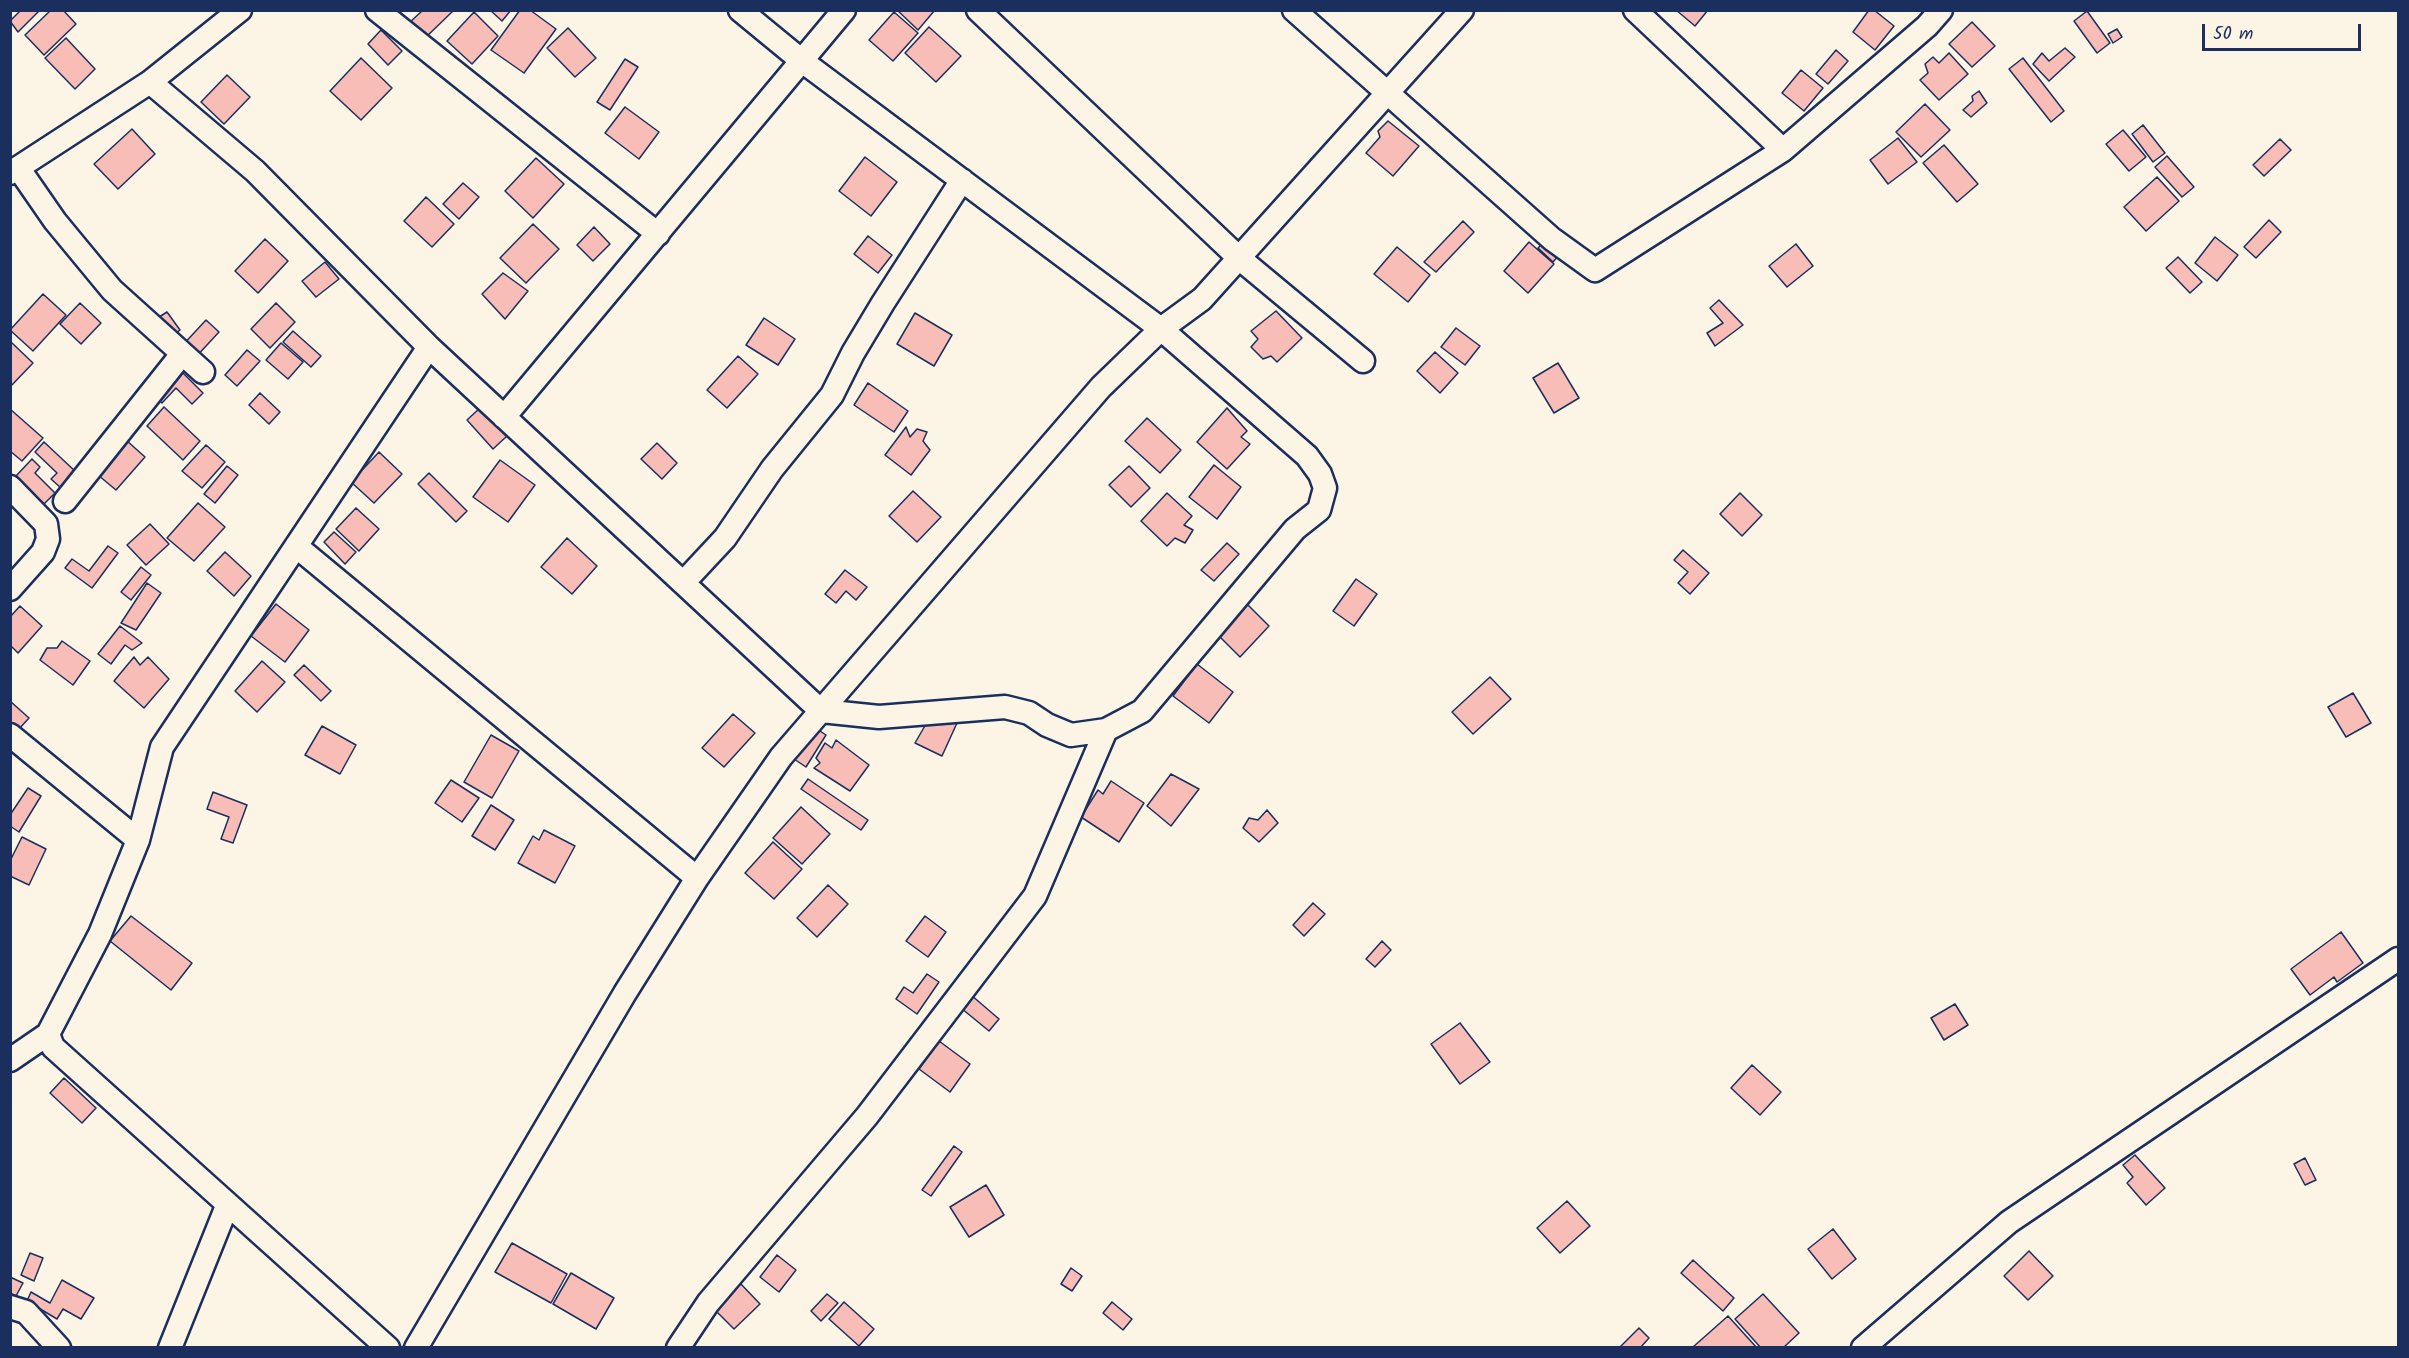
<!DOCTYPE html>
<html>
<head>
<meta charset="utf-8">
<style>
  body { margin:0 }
  #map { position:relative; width:2409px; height:1358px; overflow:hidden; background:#fcf5e5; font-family:Kalam,sans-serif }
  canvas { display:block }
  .frame { position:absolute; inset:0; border:12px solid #1b2f5e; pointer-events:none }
  .scale { position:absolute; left:2202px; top:24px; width:159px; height:27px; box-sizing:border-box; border:3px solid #1b2f5e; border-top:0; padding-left:8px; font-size:18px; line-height:21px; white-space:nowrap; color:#1b2f5e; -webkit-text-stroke:4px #fcf5e5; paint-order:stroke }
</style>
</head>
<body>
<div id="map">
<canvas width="2409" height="1358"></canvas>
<div class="frame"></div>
<div class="scale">50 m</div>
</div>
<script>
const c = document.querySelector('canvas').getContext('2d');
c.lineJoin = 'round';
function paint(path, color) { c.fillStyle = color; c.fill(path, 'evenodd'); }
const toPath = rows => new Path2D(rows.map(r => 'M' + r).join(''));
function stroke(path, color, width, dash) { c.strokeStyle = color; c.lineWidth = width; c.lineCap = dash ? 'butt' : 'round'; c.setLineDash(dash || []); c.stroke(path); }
const building = toPath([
  [21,10,40,10,18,32,10,21,21,10],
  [51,10,63,10,76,24,44,55,25,35,51,10],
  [423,10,454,10,423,40,408,24,423,10],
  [490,10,511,10,502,21,490,10],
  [520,10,530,10,556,29,524,73,491,50,520,10],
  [897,10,935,10,918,30,897,10],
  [1676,10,1708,10,1695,26,1676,10],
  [1869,10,1874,10,1894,26,1875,50,1853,32,1869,10],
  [2087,11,2110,43,2097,53,2074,21,2087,11],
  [474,12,498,36,472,64,447,41,474,12],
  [894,12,918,33,893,61,869,40,894,12],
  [1972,22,1995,46,1972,67,1949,44,1972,22],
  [929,27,961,56,936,82,905,53,929,27],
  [568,28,596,58,575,77,547,48,568,28],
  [2117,29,2122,37,2113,43,2108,34,2117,29],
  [381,30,402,51,388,65,368,44,381,30],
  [66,38,95,69,75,89,45,58,66,38],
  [2065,48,2075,57,2049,81,2033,64,2042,53,2049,61,2065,48],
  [1836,50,1848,61,1828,84,1816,74,1836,50],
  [1949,53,1968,74,1939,100,1920,80,1928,73,1925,64,1933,57,1939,63,1949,53],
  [361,58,392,88,361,120,330,91,361,58],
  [2023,58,2064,111,2051,122,2009,69,2023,58],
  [625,59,638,67,610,110,597,102,625,59],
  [1801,70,1823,88,1804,111,1782,93,1801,70],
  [227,75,250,97,224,124,201,102,227,75],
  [1979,91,1987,103,1971,117,1963,110,1973,101,1972,96,1979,91],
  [1925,104,1950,130,1921,157,1896,132,1925,104],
  [625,107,659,132,639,159,605,133,625,107],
  [1388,121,1419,146,1393,176,1366,153,1380,137,1378,131,1388,121],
  [2143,125,2165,153,2153,162,2132,134,2143,125],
  [132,129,155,154,118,189,94,164,132,129],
  [2123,130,2146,157,2129,171,2106,144,2123,130],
  [1898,138,1917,162,1888,184,1870,160,1898,138],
  [2280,139,2291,150,2264,176,2253,165,2280,139],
  [1944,145,1978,184,1957,202,1923,163,1944,145],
  [2167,156,2194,187,2182,197,2155,167,2167,156],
  [865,157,897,182,871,216,839,191,865,157],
  [536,158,564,184,533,218,505,191,536,158],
  [2157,177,2179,201,2146,231,2124,207,2157,177],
  [463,183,479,197,459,219,443,204,463,183],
  [426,197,454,224,432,247,404,221,426,197],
  [2269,220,2281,232,2256,258,2244,247,2269,220],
  [1463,221,1474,232,1436,272,1424,262,1463,221],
  [533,224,559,249,526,283,500,258,533,224],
  [594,227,610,244,593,261,577,245,594,227],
  [868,236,892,255,878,273,854,254,868,236],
  [2215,237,2238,255,2217,281,2195,263,2215,237],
  [265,239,288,261,258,293,235,271,265,239],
  [1529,242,1554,264,1528,293,1504,271,1529,242],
  [1544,242,1559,255,1553,262,1538,248,1544,242],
  [1796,244,1813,266,1787,287,1769,266,1796,244],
  [1397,247,1430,275,1408,302,1374,274,1397,247],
  [2178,257,2202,282,2190,293,2166,268,2178,257],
  [325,262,339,279,316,297,302,281,325,262],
  [503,273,528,291,505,319,482,294,503,273],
  [43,294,66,315,33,351,10,330,43,294],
  [1719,300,1743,325,1715,346,1707,333,1723,323,1710,308,1719,300],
  [80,303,101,323,81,344,60,324,80,303],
  [276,303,295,322,270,348,251,329,276,303],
  [1276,311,1302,338,1277,362,1271,356,1263,359,1251,347,1258,339,1251,331,1276,311],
  [167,312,180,330,170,338,156,319,167,312],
  [915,313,952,335,934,366,897,344,915,313],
  [764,318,795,339,778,365,746,345,764,318],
  [206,320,219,332,194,359,181,347,206,320],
  [1456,328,1480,346,1465,365,1441,347,1456,328],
  [293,331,321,356,311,367,283,342,293,331],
  [11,342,33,363,10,387,10,343,11,342],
  [281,343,303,362,288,379,266,360,281,343],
  [247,350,260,361,237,386,225,375,247,350],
  [1435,352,1458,373,1440,393,1417,371,1435,352],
  [738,356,758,374,727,408,707,390,738,356],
  [1558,363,1579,398,1554,413,1533,378,1558,363],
  [179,369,203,393,192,404,176,388,162,403,154,396,179,369],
  [868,383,908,411,894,432,854,405,868,383],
  [260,393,280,412,269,424,249,405,260,393],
  [164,407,200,441,183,460,147,426,164,407],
  [481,407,507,436,493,449,467,420,481,407],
  [1227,408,1247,431,1241,437,1250,444,1227,469,1197,442,1227,408],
  [10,409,43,438,22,461,10,451,10,409],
  [1147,418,1181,450,1160,473,1125,441,1147,418],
  [906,427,910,437,917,429,927,432,923,441,930,450,911,475,885,455,906,427],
  [126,440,145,457,116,490,98,475,126,440],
  [44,442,76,472,61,488,51,479,57,473,35,452,44,442],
  [657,443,677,463,662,479,641,459,657,443],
  [206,445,225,462,202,488,182,471,206,445],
  [379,452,402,474,374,503,351,482,379,452],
  [32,459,40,467,35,473,55,493,44,504,15,477,32,459],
  [500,460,535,485,508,522,473,497,500,460],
  [1214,465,1241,487,1217,519,1189,497,1214,465],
  [227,466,238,475,215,503,204,494,227,466],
  [1129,466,1150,488,1131,507,1109,485,1129,466],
  [429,473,467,511,456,522,418,484,429,473],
  [913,491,941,517,917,542,889,516,913,491],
  [1167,493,1192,516,1184,525,1193,530,1185,543,1175,538,1167,546,1141,521,1167,493],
  [1740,493,1762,515,1742,536,1720,514,1740,493],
  [198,503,225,527,194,561,167,538,198,503],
  [356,508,379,529,359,551,336,529,356,508],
  [150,524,169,544,146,565,127,545,150,524],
  [334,532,356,552,345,564,324,542,334,532],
  [567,538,597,566,572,594,541,567,567,538],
  [1227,543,1239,554,1214,581,1201,570,1227,543],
  [108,546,118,553,92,588,65,568,72,559,89,571,108,546],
  [1683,550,1709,573,1690,594,1678,583,1688,572,1674,560,1683,550],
  [225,552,251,576,234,596,207,571,225,552],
  [141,567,151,575,131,600,121,592,141,567],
  [845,570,867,587,856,600,846,591,836,603,825,594,845,570],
  [1356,579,1377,594,1354,626,1333,611,1356,579],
  [147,583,161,593,136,630,121,623,147,583],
  [1244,601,1269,626,1240,657,1216,633,1244,601],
  [276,604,309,630,285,662,251,636,276,604],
  [20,606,42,626,18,653,10,645,10,617,20,606],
  [120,626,142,643,132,650,125,645,111,664,98,654,120,626],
  [62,641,90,661,73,685,40,660,47,648,57,648,62,641],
  [134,657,140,665,148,657,169,679,144,708,114,681,134,657],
  [262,661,285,682,257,712,235,691,262,661],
  [1197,664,1233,692,1209,723,1173,696,1197,664],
  [304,665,331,691,321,701,294,675,304,665],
  [1490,677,1511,699,1473,734,1452,712,1490,677],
  [2353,693,2371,723,2346,737,2328,707,2353,693],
  [10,701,29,718,18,730,10,724,10,701],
  [733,714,755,733,724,767,702,748,733,714],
  [930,717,957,723,942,756,915,743,930,717],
  [811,725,826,735,806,767,791,757,811,725],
  [322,726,356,745,340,774,305,755,322,726],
  [491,735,519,751,492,798,464,782,491,735],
  [836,740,869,765,850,791,814,768,820,763,816,758,825,743,832,748,836,740],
  [1171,774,1199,789,1171,826,1147,806,1171,774],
  [808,779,868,820,861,830,801,789,808,779],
  [451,780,479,798,462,822,435,803,451,780],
  [1111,781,1144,803,1119,842,1081,817,1098,790,1103,794,1111,781],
  [28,788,41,796,19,832,10,826,10,815,28,788],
  [213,792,247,805,233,843,221,839,229,817,207,809,213,792],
  [491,805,514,820,495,850,472,836,491,805],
  [801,807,830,834,802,864,773,838,801,807],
  [1267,810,1278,823,1259,842,1243,828,1249,818,1258,820,1267,810],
  [544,830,575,846,555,883,518,863,533,836,539,840,544,830],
  [22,837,46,849,29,885,10,876,10,861,22,837],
  [773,842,802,869,774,899,745,873,773,842],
  [828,885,848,904,817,937,797,918,828,885],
  [1313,903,1325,914,1304,936,1293,925,1313,903],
  [131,916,192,963,171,990,110,941,131,916],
  [925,916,946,932,928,957,906,941,925,916],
  [2341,932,2363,963,2337,982,2334,977,2310,995,2291,969,2341,932],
  [1382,941,1391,950,1375,967,1366,959,1382,941],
  [927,974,939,982,917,1014,896,999,904,987,913,993,927,974],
  [971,995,999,1019,989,1031,961,1008,971,995],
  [1955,1004,1968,1025,1944,1040,1931,1018,1955,1004],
  [1460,1023,1490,1062,1460,1084,1431,1044,1460,1023],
  [939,1041,970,1064,950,1092,919,1069,939,1041],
  [1752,1065,1781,1092,1760,1115,1731,1088,1752,1065],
  [64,1078,96,1108,82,1123,50,1093,64,1078],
  [954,1146,962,1152,931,1196,922,1190,954,1146],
  [2135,1155,2165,1188,2146,1205,2127,1183,2133,1177,2123,1165,2135,1155],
  [2305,1158,2316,1180,2305,1185,2294,1164,2305,1158],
  [986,1185,1004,1215,969,1237,950,1207,986,1185],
  [1567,1201,1590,1226,1560,1253,1537,1228,1567,1201],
  [1833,1229,1856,1259,1832,1279,1808,1249,1833,1229],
  [512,1243,567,1274,551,1303,495,1272,512,1243],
  [2029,1251,2053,1276,2028,1300,2004,1276,2029,1251],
  [30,1253,43,1258,34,1281,21,1275,30,1253],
  [777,1255,796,1270,779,1292,760,1277,777,1255],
  [1693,1260,1734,1298,1723,1311,1681,1273,1693,1260],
  [1071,1268,1082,1276,1072,1291,1061,1284,1071,1268],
  [571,1273,614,1298,596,1329,553,1304,571,1273],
  [10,1277,23,1283,16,1296,10,1293,10,1277],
  [62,1280,94,1298,81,1319,63,1309,57,1319,27,1301,31,1292,50,1303,62,1280],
  [739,1282,760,1304,734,1329,713,1308,739,1282],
  [827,1294,838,1303,821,1321,811,1311,827,1294],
  [1763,1294,1799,1333,1783,1348,1761,1348,1735,1319,1763,1294],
  [844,1302,874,1329,859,1346,829,1319,844,1302],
  [1112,1302,1132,1319,1123,1330,1103,1313,1112,1302],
  [1728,1316,1757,1348,1694,1348,1693,1347,1728,1316],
  [1639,1328,1649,1338,1640,1348,1619,1348,1639,1328]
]);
paint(building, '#f9bdb8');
stroke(building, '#1b2f5e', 1.5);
const minor = toPath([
  [377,10,658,234],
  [978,10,1239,258,1363,361],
  [1294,10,1552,239,1595,270,1783,150,1927,26,1941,10],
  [1635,10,1783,150],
  [150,82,255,171,429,347,821,711,879,717,1005,707,1029,713,1047,725,1071,735,1106,730,1142,711,1295,529,1319,510,1325,488,1320,474,1307,456,1161,329,802,61,740,10],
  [19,169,55,221,112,290,203,372],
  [10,173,150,82,240,10],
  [504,417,844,10],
  [10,487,46,524,48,539,43,552,10,589],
  [65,501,182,354],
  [296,546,697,878],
  [683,583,725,538,772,469,832,395,853,353,883,303,962,180],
  [10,735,138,840],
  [48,1034,53,1047,388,1348],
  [10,1060,48,1034,100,934,138,840,162,747,429,347],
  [10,1307,26,1312,59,1348],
  [170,1348,227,1206],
  [416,1348,625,993,697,878,781,757,1101,387,1161,329,1202,299,1462,10],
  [678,1348,708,1303,867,1116,1035,896,1106,730],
  [1863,1348,2009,1222,2398,959]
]);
stroke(minor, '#1b2f5e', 27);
stroke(minor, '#fcf5e5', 22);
</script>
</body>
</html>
